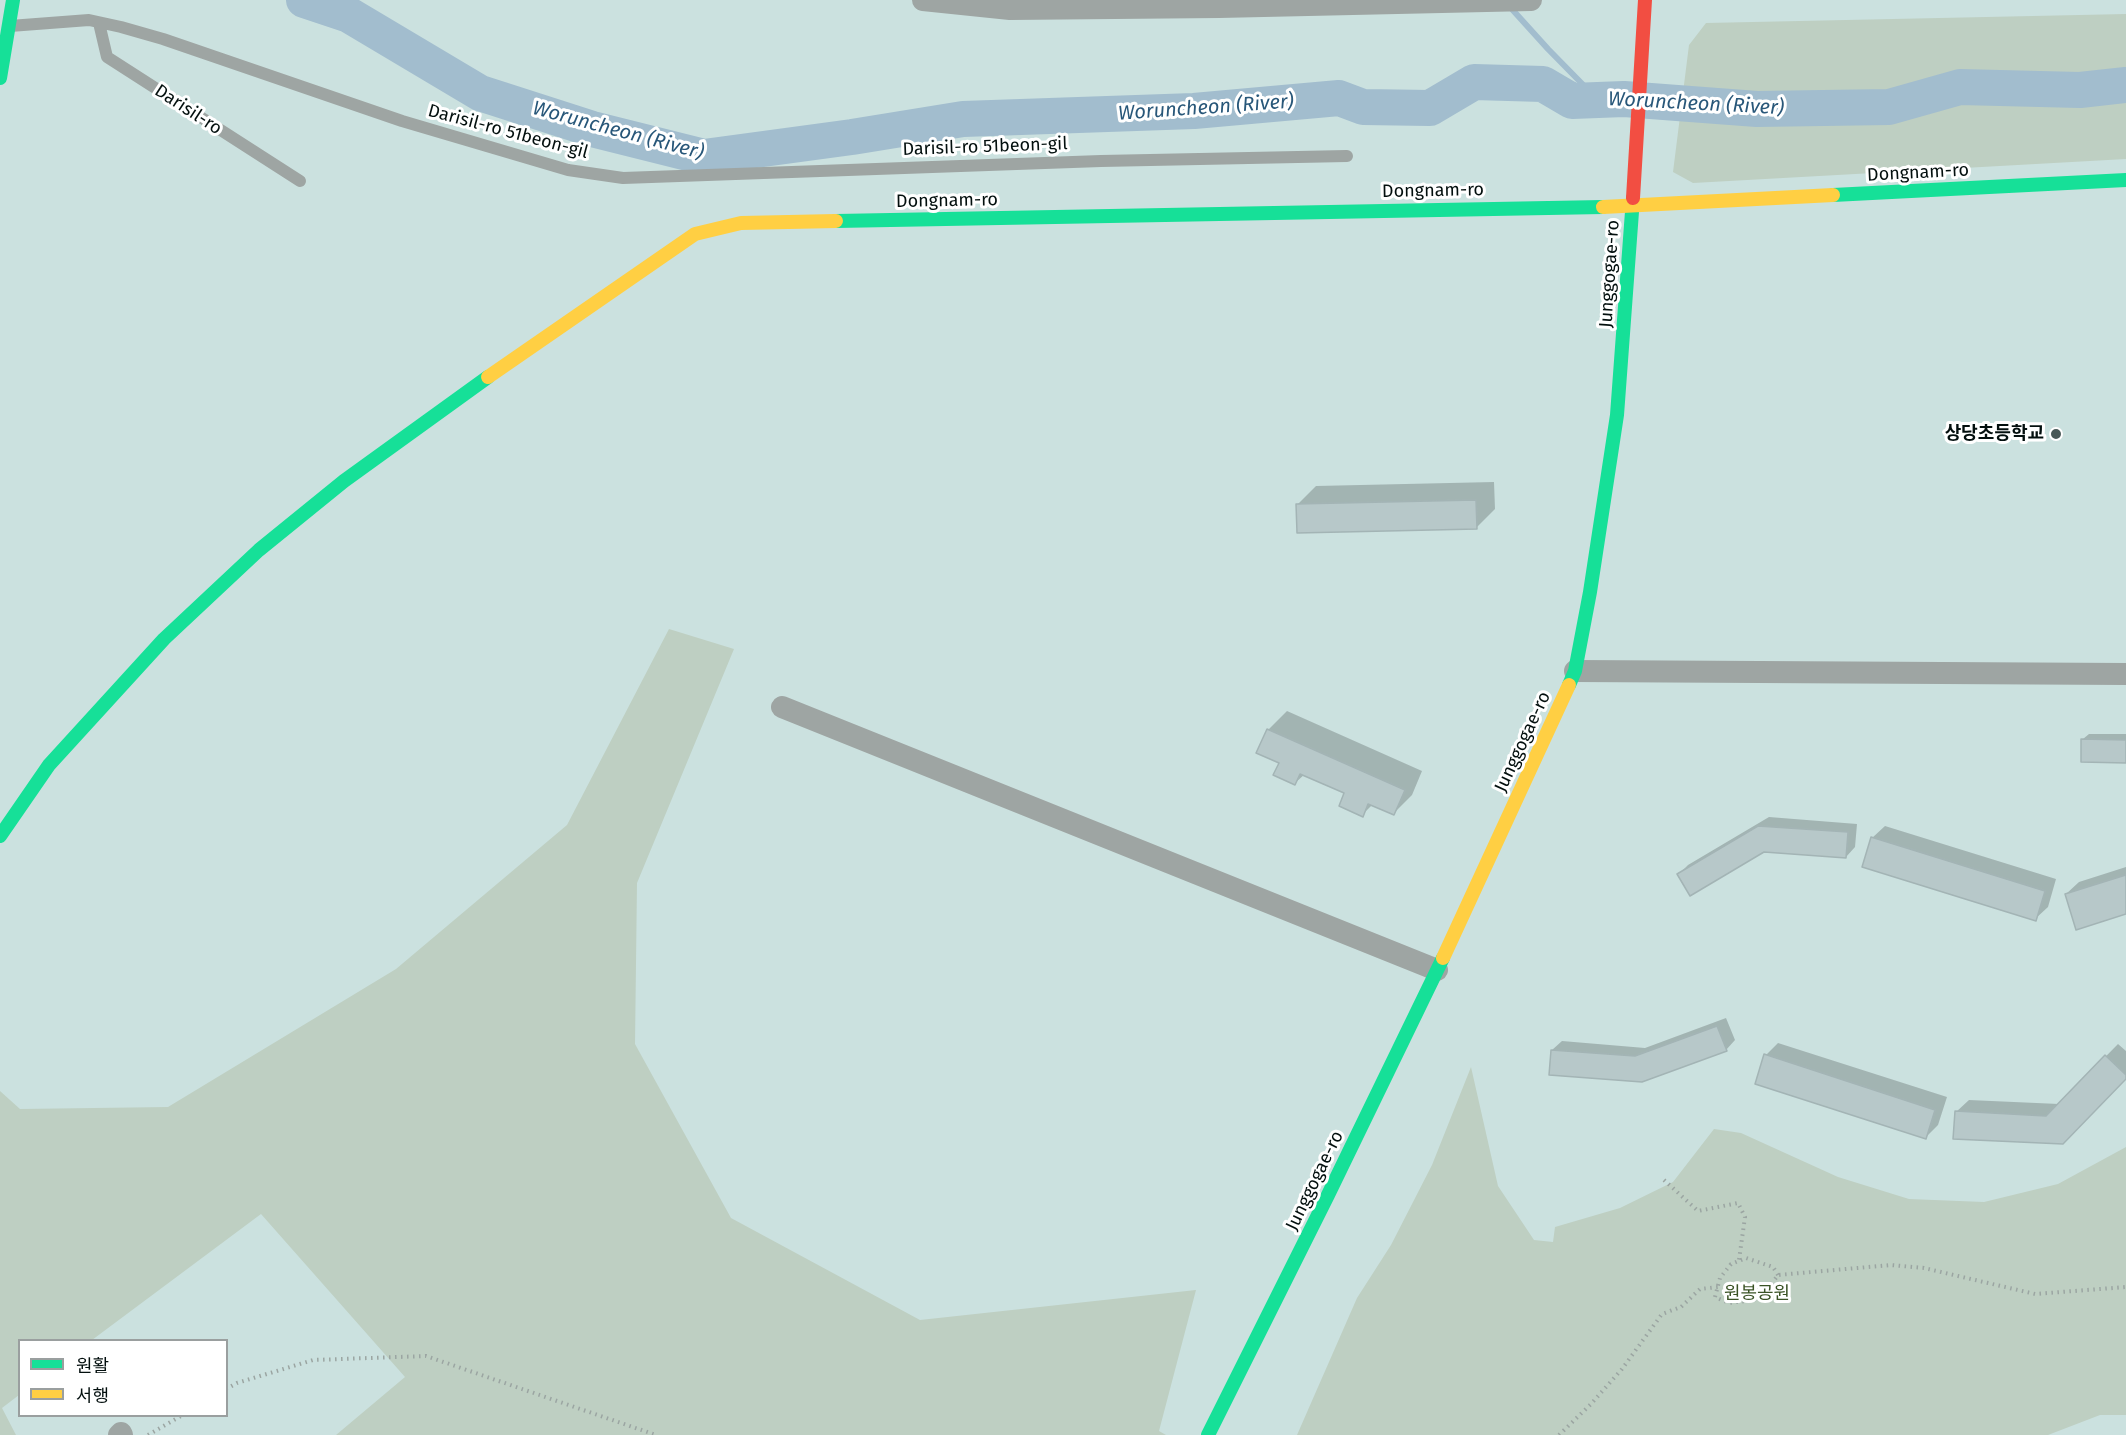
<!DOCTYPE html>
<html>
<head>
<meta charset="utf-8">
<style>
  body { margin:0 }
  #map { position:relative; width:2126px; height:1435px; overflow:hidden; background:#cbe1df; font-family:"Fira Sans","Noto Sans KR",sans-serif }
  canvas { display:block }
  .legend { position:absolute; left:18px; top:1339px; width:210px; height:78px; box-sizing:border-box; background:#fff; border:2px solid #9a9f9f; margin:0; padding:8px 10px; list-style:none; font-size:18px; color:#030f0e }
  .legend li { display:flex; align-items:center; gap:12px; height:30px }
  .legend b { width:30px; border:2px solid #9a9f9f }
</style>
</head>
<body>
<div id="map">
<canvas width="2126" height="1435"></canvas>
<ul class="legend">
<li><b style="height:8px;background:#16e098"></b>원활</li>
<li><b style="height:8px;background:#ffcf43"></b>서행</li>
</ul>
</div>
<script>
const c = document.querySelector('canvas').getContext('2d');
c.lineJoin = 'round';
function paint(path, color) { c.fillStyle = color; c.fill(path, 'evenodd'); }
const toPath = rows => new Path2D(rows.map(r => 'M' + r).join(''));
function stroke(path, color, width, dash) { c.strokeStyle = color; c.lineWidth = width; c.lineCap = dash ? 'butt' : 'round'; c.setLineDash(dash || []); c.stroke(path); }
function label(font, color, halo, rows, align = 'center') {
  c.font = font + ' "Fira Sans","Noto Sans KR",sans-serif'; c.lineWidth = 6; c.setLineDash([]); c.textBaseline = 'middle'; c.strokeStyle = halo; c.fillStyle = color; for (const [text, x, y, turn = 0] of rows) {
    c.save(); c.translate(x, y); c.rotate((+turn || 0) * Math.PI / 180); c.textAlign = isNaN(turn) ? turn : align; if (halo) c.strokeText(text, 0, 0); c.fillText(text, 0, 0); c.restore();
  }
}
paint(toPath([
  [2126,14,2126,159,1693,183,1673,172,1689,45,1706,23],
  [669,629,734,649,637,883,635,1044,731,1218,920,1320,1196,1290,1159,1431,1166,1435,336,1435,405,1377,261,1214,92,1340,20,1340,19,1395,2,1408,16,1435,0,1435,0,1091,20,1109,168,1107,396,969,567,825],
  [1471,1067,1498,1186,1534,1240,1553,1242,1555,1227,1620,1208,1673,1182,1714,1129,1741,1133,1838,1177,1909,1199,1984,1202,2058,1184,2126,1147,2126,1415,2100,1415,2048,1435,1297,1435,1357,1298,1391,1245,1432,1165]
]), '#becfc2');
paint(toPath([
  [1494,482,1495,509,1476,528,1298,504,1316,486],
  [1287,711,1422,771,1412,795,1393,814,1373,804,1362,815,1346,792,1305,774,1295,783,1281,762,1268,730],
  [2089,734,2126,734,2126,761,2083,739],
  [1769,817,1857,824,1855,847,1846,857,1764,850,1679,874,1688,865],
  [1885,826,2056,879,2048,907,2035,919,1872,838],
  [2126,867,2126,912,2066,894,2079,882],
  [1726,1018,1735,1040,1726,1050,1642,1081,1552,1050,1562,1041,1645,1048],
  [1778,1043,1947,1097,1938,1125,1926,1137,1766,1055],
  [2118,1044,2126,1051,2126,1077,2062,1143,1956,1112,1969,1100,2059,1104]
]), '#0003');
stroke(toPath([
  [1510,7,1548,49,1598,100]
]), '#a2bdce', 6);
stroke(toPath([
  [304,0,349,15,480,93,592,129,704,157,852,137,963,119,1194,111,1339,98,1363,107,1430,108,1474,82,1543,84,1572,101,1624,99,1757,109,1889,107,1960,87,2080,90,2126,85]
]), '#a2bdce', 36);
const building = toPath([
  [1476,500,1477,529,1297,533,1296,504,1476,500],
  [1267,729,1405,790,1394,815,1368,804,1363,817,1339,806,1344,793,1300,774,1295,785,1273,775,1279,763,1256,753,1267,729],
  [2081,739,2126,740,2126,763,2081,762,2081,739],
  [1758,826,1848,832,1846,858,1764,852,1690,896,1677,874,1758,826],
  [1871,837,2045,891,2036,921,1862,867,1871,837],
  [2126,875,2126,914,2076,930,2065,894,2126,875],
  [1717,1026,1727,1051,1642,1082,1549,1075,1551,1050,1635,1056,1717,1026],
  [1764,1054,1935,1110,1926,1139,1755,1084,1764,1054],
  [2105,1055,2126,1075,2126,1079,2063,1144,1953,1139,1955,1111,2046,1116,2105,1055]
]);
paint(building, '#b7c8c9');
stroke(building, '#a3b4b5', 1.5);
stroke(toPath([
  [1664,1180,1698,1211,1738,1203,1745,1217,1739,1260],
  [1778,1275,1773,1267,1746,1258,1731,1264,1720,1278,1715,1297,1729,1303,1754,1300,1768,1289,1778,1275,1891,1265,1924,1268,2035,1294,2126,1287],
  [226,1389,237,1383,313,1360,426,1356,656,1435],
  [148,1435,181,1416],
  [1559,1435,1591,1404,1622,1369,1662,1314,1681,1307,1700,1289,1718,1287]
]), '#9ba5a2', 4, [1.5, 4.5]);
stroke(toPath([
  [99,23,107,57,300,181],
  [10,26,89,20,121,27,163,39,402,121,568,170,623,178,1101,161,1347,156]
]), '#9ea5a3', 12);
stroke(toPath([
  [923,0,1010,9,1219,7,1531,0],
  [1575,671,2126,674],
  [782,707,1437,970],
  [119,1435,121,1433,122,1435]
]), '#9ea5a3', 22);
stroke(toPath([
  [0,78,13,0],
  [1833,195,2126,180],
  [836,221,1603,207],
  [1569,685,1575,671,1590,592,1617,415,1633,198],
  [0,836,49,765,164,639,259,550,344,481,488,377],
  [1208,1435,1328,1195,1443,958]
]), '#16e098', 14);
stroke(toPath([
  [1603,207,1833,195],
  [488,377,695,234,741,223,836,221],
  [1443,958,1569,685]
]), '#ffcf43', 14);
stroke(toPath([
  [1633,198,1645,0]
]), '#f24e42', 14);
for (const [x, y, r, color] of [
  [2056,434,6,"#495857"]
]) { const dot = new Path2D(); dot.arc(x, y, r, 0, 2 * Math.PI); c.fillStyle = color; c.fill(dot); stroke(dot, '#fff', 2); }
label('18px', '#030f0e', '#fff', [
  ["Darisil-ro",188,110,33],
  ["Darisil-ro 51beon-gil",508,132,15],
  ["Darisil-ro 51beon-gil",985,147,-2],
  ["Dongnam-ro",1918,173,-3],
  ["Dongnam-ro",1433,191,-1],
  ["Dongnam-ro",947,201,-1],
  ["Junggogae-ro",1610,274,-86],
  ["Junggogae-ro",1523,742,-65],
  ["Junggogae-ro",1315,1181,-64]
]);
label('bold 18px', '#030f0e', '#fff', [
  ["상당초등학교",2044,434]
], 'right');
label('18px', '#3a5325', '#fff', [
  ["원봉공원",1757,1294]
]);
label('italic 20px', '#285779', '#fff', [
  ["Woruncheon (River)",1696,104,3],
  ["Woruncheon (River)",1206,108,-4],
  ["Woruncheon (River)",618,131,15]
]);
</script>
</body>
</html>
